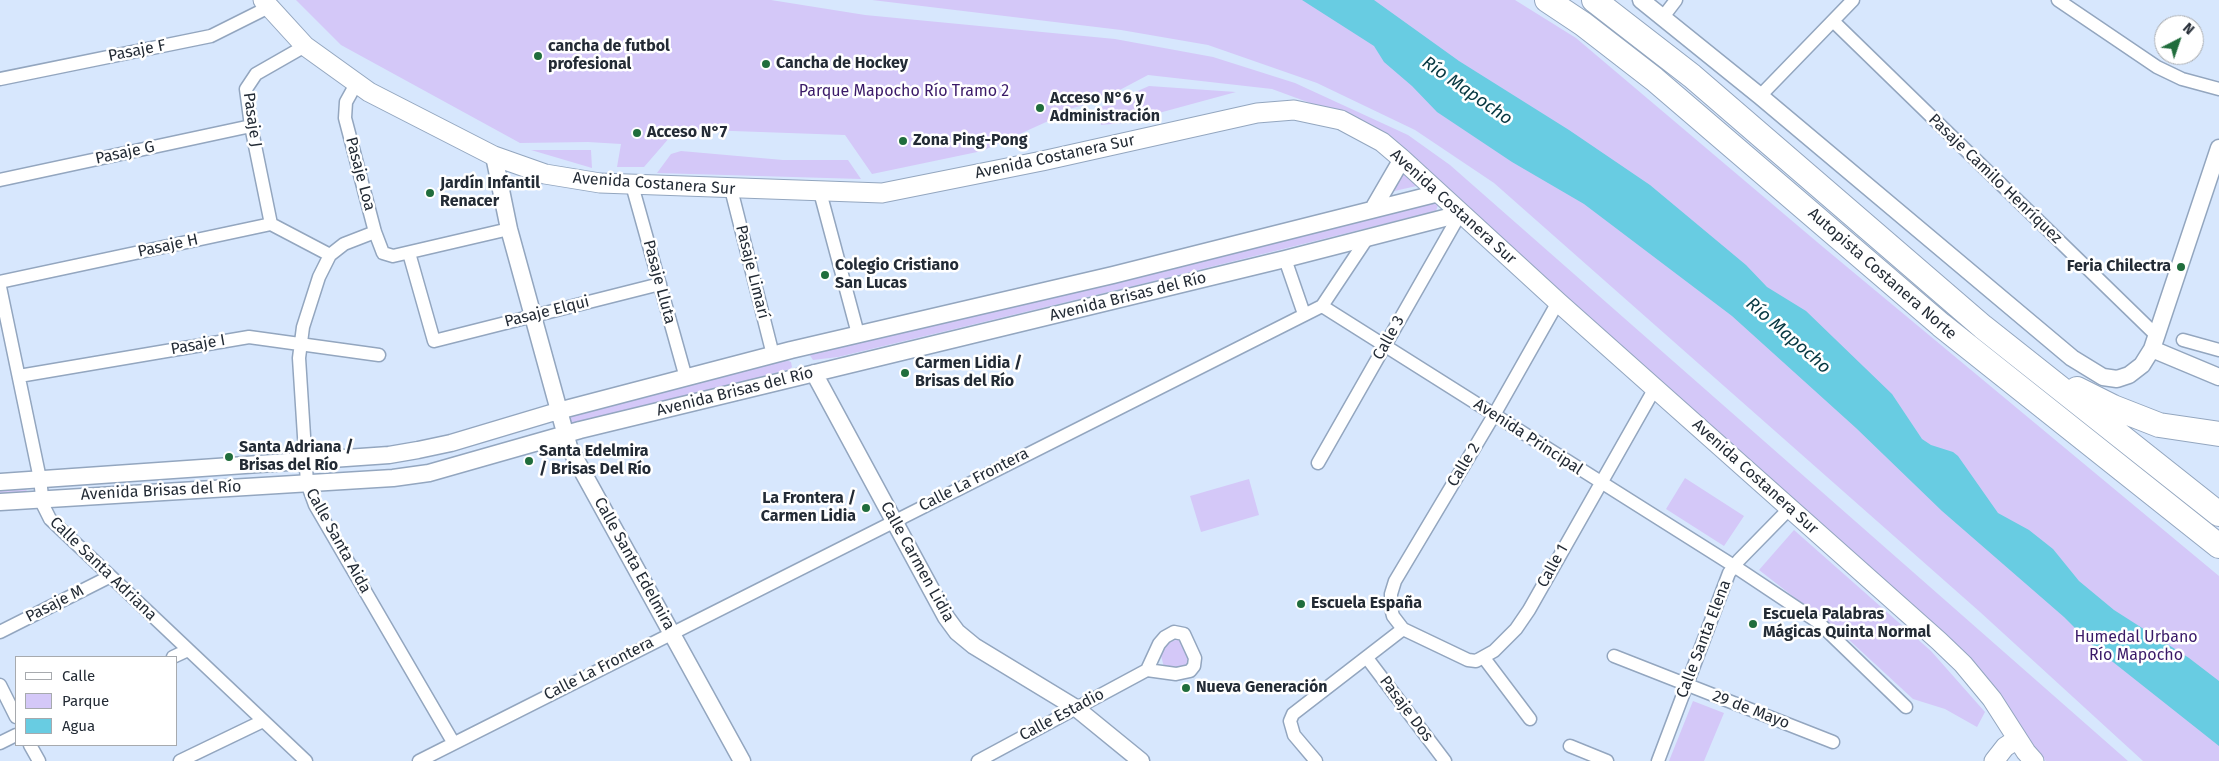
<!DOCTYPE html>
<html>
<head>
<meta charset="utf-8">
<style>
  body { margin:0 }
  #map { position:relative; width:2219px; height:761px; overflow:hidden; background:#d7e7fd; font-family:"Fira Sans",sans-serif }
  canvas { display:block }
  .legend { position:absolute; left:15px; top:656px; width:162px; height:90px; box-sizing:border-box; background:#fff; border:1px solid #a7aaae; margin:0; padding:6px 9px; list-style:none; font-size:15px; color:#232b35 }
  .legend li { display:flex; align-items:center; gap:10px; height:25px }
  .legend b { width:25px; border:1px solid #a7aaae }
  .north { position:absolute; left:2154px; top:15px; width:50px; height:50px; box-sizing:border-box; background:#fff; border:1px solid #a7aaae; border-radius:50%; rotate:41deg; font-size:14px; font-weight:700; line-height:20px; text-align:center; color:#232b35 }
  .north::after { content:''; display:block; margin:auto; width:18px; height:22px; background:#206d3c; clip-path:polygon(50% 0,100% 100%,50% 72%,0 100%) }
</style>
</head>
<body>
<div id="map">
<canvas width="2219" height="761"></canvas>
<ul class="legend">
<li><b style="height:6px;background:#fff"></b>Calle</li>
<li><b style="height:14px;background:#d4c8f8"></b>Parque</li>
<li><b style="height:14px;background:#68cce2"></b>Agua</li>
</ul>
<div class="north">N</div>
</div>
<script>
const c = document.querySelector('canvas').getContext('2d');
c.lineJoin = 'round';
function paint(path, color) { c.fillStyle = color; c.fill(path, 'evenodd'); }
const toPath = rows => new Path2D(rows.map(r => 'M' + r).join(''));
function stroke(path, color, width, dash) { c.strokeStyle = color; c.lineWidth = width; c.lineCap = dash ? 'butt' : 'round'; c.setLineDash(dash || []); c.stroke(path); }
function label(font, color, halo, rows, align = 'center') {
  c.font = font + ' "Fira Sans",sans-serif'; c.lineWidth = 5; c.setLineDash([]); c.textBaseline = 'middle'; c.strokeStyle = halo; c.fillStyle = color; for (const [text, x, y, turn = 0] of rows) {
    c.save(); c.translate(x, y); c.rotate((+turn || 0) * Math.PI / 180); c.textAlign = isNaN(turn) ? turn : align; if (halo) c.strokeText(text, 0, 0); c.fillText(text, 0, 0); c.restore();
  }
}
paint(toPath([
  [296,0,771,0,865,15,1115,39,1213,57,1295,83,1408,135,1450,165,2128,761,2046,761,2036,752,2003,702,1359,121,1272,89,1148,75,1099,101,1054,113,1055,118,982,151,872,174,845,135,677,129,644,167,617,167,621,144,588,142,520,143,341,45],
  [872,0,1515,0,1576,38,1823,247,2219,576,2219,761,2143,761,1980,612,1494,183,1415,130,1317,83,1208,45,1121,30],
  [1149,86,1236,92,1122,123,1101,125,1099,108],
  [531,150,591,150,592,168],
  [681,151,783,160,848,160,861,179,657,173,671,154],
  [1404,169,1421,185,1390,192],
  [1434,201,1438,205,1436,211,1150,282,838,357,813,360,807,351],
  [786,360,791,362,792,367,790,369,575,426,570,425,570,415],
  [1685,478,1744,516,1724,546,1666,509],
  [1249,479,1259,515,1201,532,1190,496],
  [26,486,27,493,0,496,0,488],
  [1794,530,1931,651,1985,712,1977,727,1945,709,1913,699,1848,639,1759,570],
  [1179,639,1183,642,1189,664,1186,668,1164,667,1160,652,1164,644],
  [1693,701,1724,713,1704,761,1669,761]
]), '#d4c8f8');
paint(toPath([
  [1302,0,1374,0,1459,61,1569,130,1650,185,1746,265,1767,287,1806,311,1892,394,1922,439,1931,445,1953,452,1958,456,1998,513,2029,530,2053,549,2079,581,2114,610,2189,658,2219,681,2219,746,2094,647,2064,617,1942,511,1856,428,1732,316,1584,204,1512,162,1437,112,1412,86,1384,62,1374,46]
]), '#68cce2');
const minor = toPath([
  [2058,0,2157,67,2182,79,2219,89],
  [1663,17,1676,0],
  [1833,21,2157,336],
  [0,79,211,36,269,7],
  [356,84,346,102,345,118,375,232,383,253,393,256,509,229],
  [1760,96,1853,0],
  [0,180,251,126],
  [632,185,686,378],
  [731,189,773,355],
  [820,192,858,334],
  [271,224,251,126,246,89,256,74,305,46],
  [375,232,344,244,330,255,319,277,303,327,299,358,307,483,315,505,453,742],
  [409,253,434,341,660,284],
  [1285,259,1304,314],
  [0,282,271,224,330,255],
  [0,287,40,479,43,505,50,519,306,761],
  [1558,302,1494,415,1395,581,1391,594,1391,608,1393,616,1403,629,1468,660,1476,661,1494,651,1516,629,1529,610,1655,388],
  [1322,306,1734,566,1818,622,1906,707],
  [2183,340,2219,350],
  [19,376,249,337,379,355],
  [1318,463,1460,214],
  [0,632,109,577],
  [1614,656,1833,742],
  [173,657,188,650],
  [1367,658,1445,761],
  [1484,658,1530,719],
  [0,685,16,717],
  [0,743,16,735],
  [30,745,39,761],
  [1570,746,1607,761],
  [180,761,263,721],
  [419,761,1322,306,1368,237],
  [978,761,1147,670,1176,674,1190,671,1194,666,1195,658,1184,634,1174,632,1165,637,1159,644,1147,670],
  [1316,761,1294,735,1290,721,1293,714,1403,629],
  [1658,761,1729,573,1739,560,1790,508]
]);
const tertiary = toPath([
  [1641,0,1760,96,2072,358,2103,377,2117,379,2129,375,2142,365,2152,349,2219,148],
  [494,156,509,229,569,447,742,761],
  [1373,209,1402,159],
  [2152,349,2219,377],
  [814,373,946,617,957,632,974,646,1076,708,1141,761],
  [0,482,389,455,418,450,451,443,558,411,791,350,1113,275,1439,193],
  [0,502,393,478,429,473,580,430,1285,259,1460,214]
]);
const secondary = toPath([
  [263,0,305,46,369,92,494,156,545,174,600,183,882,193,1042,161,1257,113,1294,110,1341,120,1382,142,1402,159,1558,302,1939,641,1963,664,1992,699,2026,752,2034,761],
  [1994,761,2005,747,2017,739]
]);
const motorway = toPath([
  [1547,0,1583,24,1654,79,1941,325,2219,546],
  [1594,0,1692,76,1983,327,2219,514],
  [2077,389,2113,407,2159,425,2219,434]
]);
stroke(minor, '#93a6bf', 15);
stroke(tertiary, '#93a6bf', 19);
stroke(secondary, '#93a6bf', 21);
stroke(motorway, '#93a6bf', 26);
stroke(minor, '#fff', 12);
stroke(tertiary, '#fff', 16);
stroke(secondary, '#fff', 19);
stroke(motorway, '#fff', 24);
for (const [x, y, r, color] of [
  [538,56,5,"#206d3c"],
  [766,64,5,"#206d3c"],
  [1040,108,5,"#206d3c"],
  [637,133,5,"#206d3c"],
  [903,141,5,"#206d3c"],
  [430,193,5,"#206d3c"],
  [2181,267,5,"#206d3c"],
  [825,275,5,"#206d3c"],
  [905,373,5,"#206d3c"],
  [229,457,5,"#206d3c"],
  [529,461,5,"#206d3c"],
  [866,508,5,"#206d3c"],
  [1301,604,5,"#206d3c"],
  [1753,624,5,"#206d3c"],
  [1186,688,5,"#206d3c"]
]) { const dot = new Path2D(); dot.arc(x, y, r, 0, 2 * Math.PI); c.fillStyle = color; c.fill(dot); stroke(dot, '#fff', 2); }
label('bold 16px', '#232b35', '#fff', [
  ["cancha de futbol",548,47],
  ["profesional",548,65],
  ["Cancha de Hockey",776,64],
  ["Acceso N°6 y",1050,99],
  ["Administración",1050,117],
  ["Acceso N°7",647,133],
  ["Zona Ping-Pong",913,141],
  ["Jardín Infantil",440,184],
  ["Renacer",440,202],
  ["Colegio Cristiano",835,266],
  ["San Lucas",835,284],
  ["Feria Chilectra",2171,267,"right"],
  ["Carmen Lidia /",915,364],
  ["Brisas del Río",915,382],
  ["Santa Adriana /",239,448],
  ["Brisas del Río",239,466],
  ["Santa Edelmira",539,452],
  ["/ Brisas Del Río",539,470],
  ["La Frontera /",856,499,"right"],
  ["Carmen Lidia",856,517,"right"],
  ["Escuela España",1311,604],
  ["Escuela Palabras",1763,615],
  ["Mágicas Quinta Normal",1763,633],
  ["Nueva Generación",1196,688]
], 'left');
label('16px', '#232b35', '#fff', [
  ["Pasaje F",137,51,-11],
  ["Pasaje J",252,120,82],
  ["Pasaje G",125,153,-12],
  ["Avenida Costanera Sur",1055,157,-12],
  ["Pasaje Loa",360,174,75],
  ["Pasaje Camilo Henríquez",1995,179,44],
  ["Avenida Costanera Sur",654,184,4],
  ["Avenida Costanera Sur",1453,207,42],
  ["Pasaje H",168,246,-12],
  ["Pasaje Limarí",752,272,76],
  ["Autopista Costanera Norte",1882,274,41],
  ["Pasaje Lluta",659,282,75],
  ["Avenida Brisas del Río",1128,297,-14],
  ["Pasaje Elqui",547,312,-14],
  ["Calle 3",1389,338,-61],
  ["Pasaje I",198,345,-10],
  ["Avenida Brisas del Río",735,392,-14],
  ["Avenida Principal",1528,437,33],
  ["Calle 2",1464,465,-59],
  ["Avenida Costanera Sur",1755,477,42],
  ["Calle La Frontera",974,480,-27],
  ["Avenida Brisas del Río",161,491,-3],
  ["Calle Santa Aida",338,541,61],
  ["Calle Carmen Lidia",917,562,61],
  ["Calle Santa Edelmira",634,564,61],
  ["Calle 1",1553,566,-61],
  ["Calle Santa Adriana",103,569,44],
  ["Pasaje M",55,604,-27],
  ["Calle Santa Elena",1704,639,-69],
  ["Calle La Frontera",599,669,-27],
  ["Pasaje Dos",1406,709,53],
  ["29 de Mayo",1751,710,21],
  ["Calle Estadio",1062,715,-28]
]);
label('16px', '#3a1a68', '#fff', [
  ["Parque Mapocho Río Tramo 2",904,92],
  ["Humedal Urbano",2136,638],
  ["Río Mapocho",2136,656]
]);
label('italic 18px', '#073842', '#fff', [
  ["Río Mapocho",1467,91,35],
  ["Río Mapocho",1788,336,41]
]);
</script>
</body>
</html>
